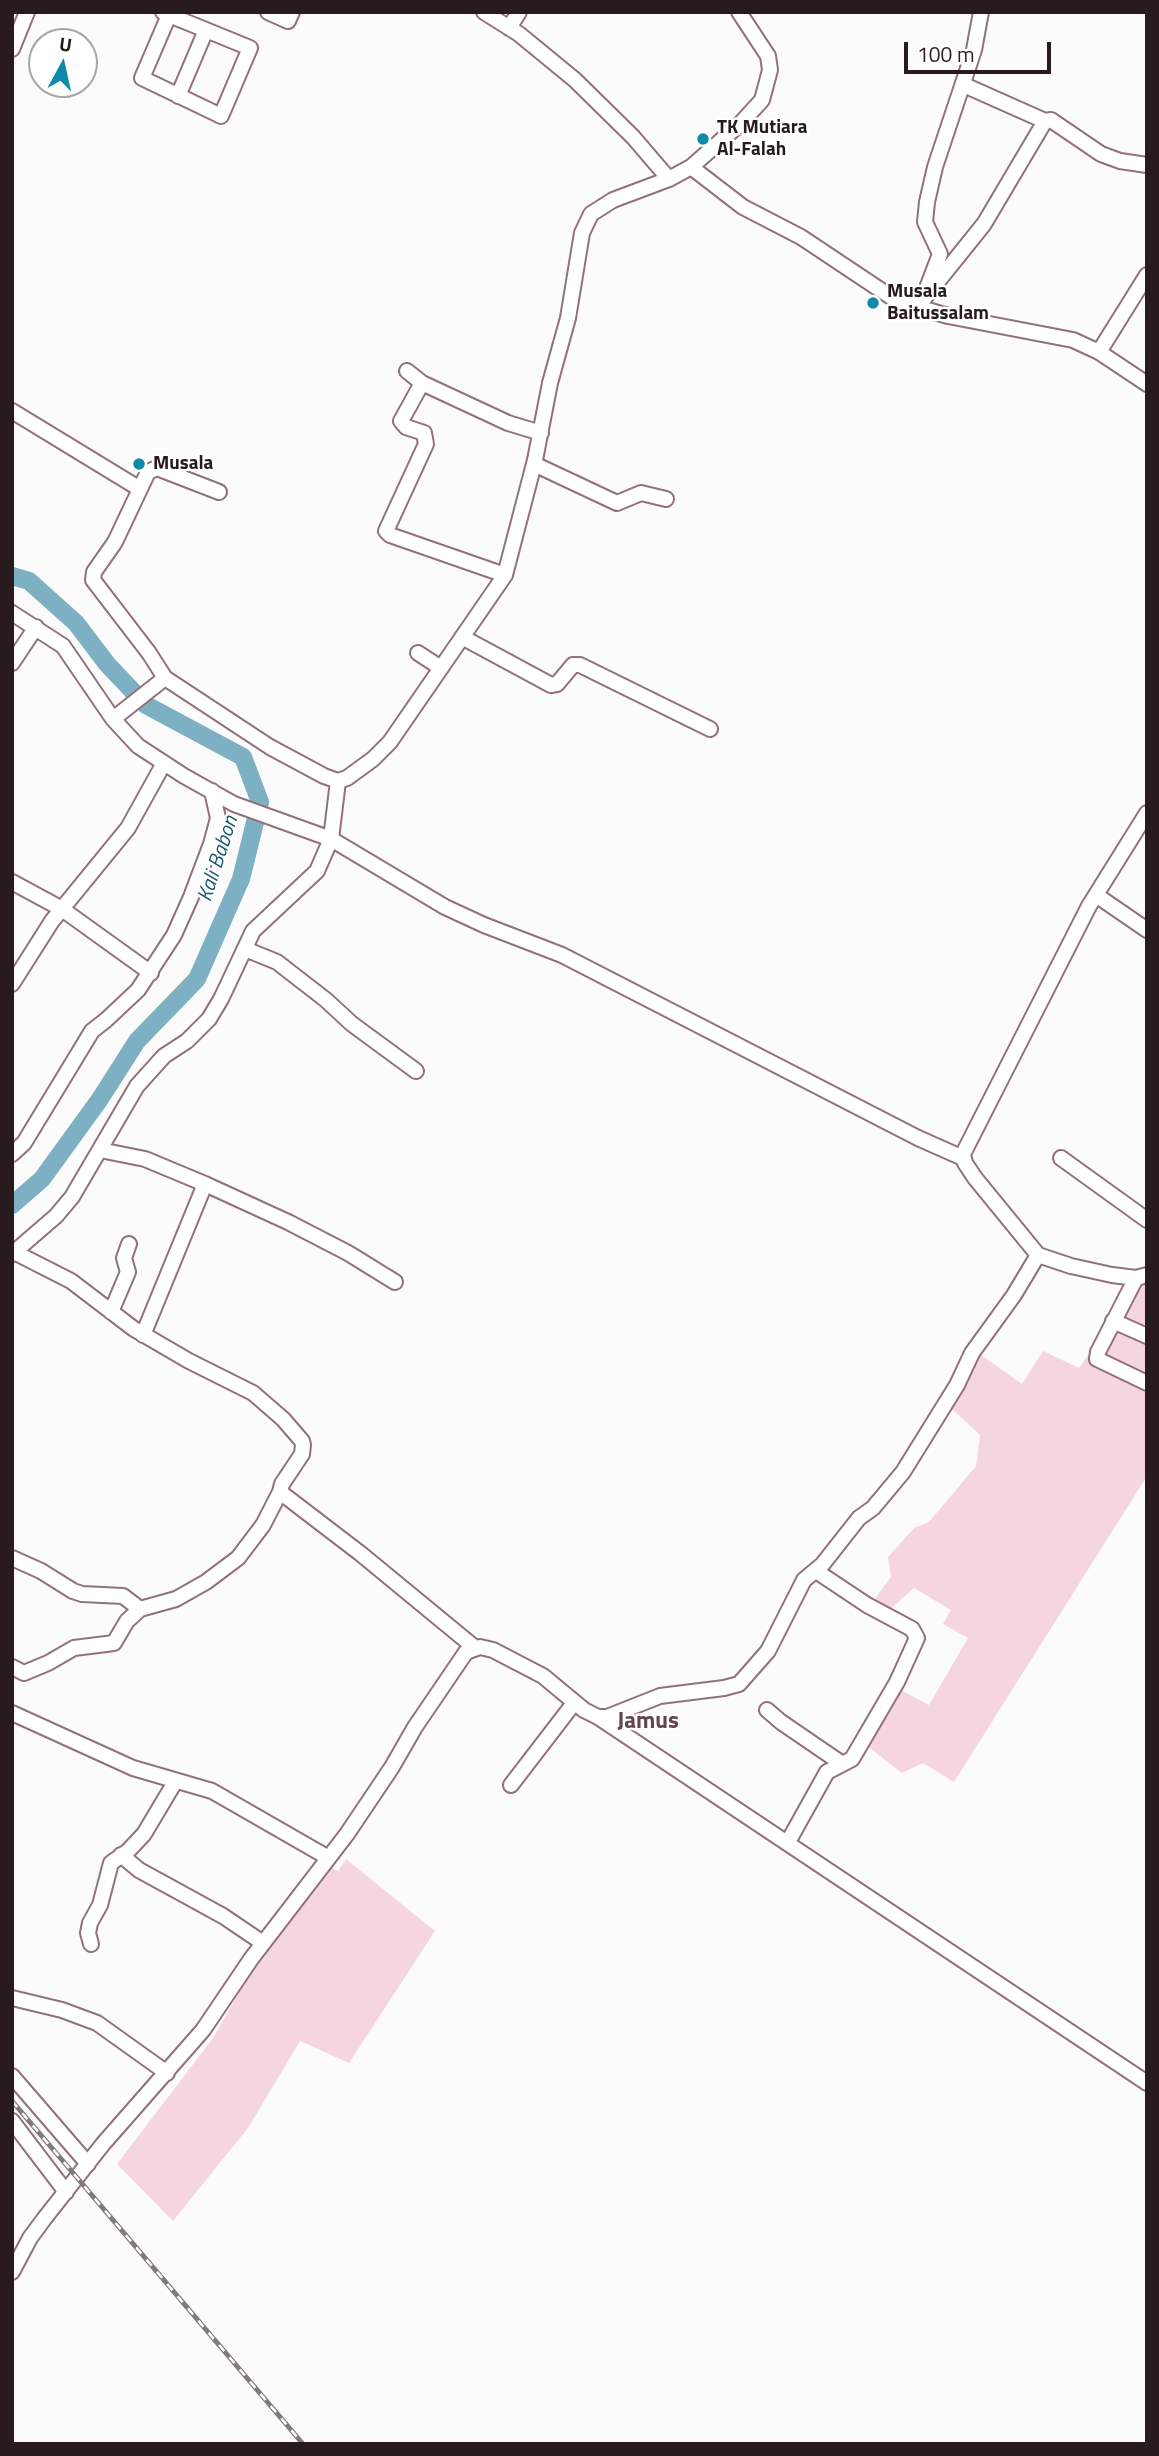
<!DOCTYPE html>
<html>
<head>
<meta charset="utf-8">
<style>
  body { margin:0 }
  #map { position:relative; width:1159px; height:2456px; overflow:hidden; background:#fbfbfb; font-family:"Titillium Web",sans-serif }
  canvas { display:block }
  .frame { position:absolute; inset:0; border:14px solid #271b1e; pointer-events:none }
  .north { position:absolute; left:28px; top:28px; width:70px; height:70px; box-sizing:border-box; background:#fff; border:2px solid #a9a4a5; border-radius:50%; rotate:8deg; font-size:19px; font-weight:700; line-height:28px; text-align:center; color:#271b1e }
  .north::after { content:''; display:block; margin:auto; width:24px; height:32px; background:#0e88ab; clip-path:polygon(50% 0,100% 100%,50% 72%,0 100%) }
  .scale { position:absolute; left:904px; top:42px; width:147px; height:32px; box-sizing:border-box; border:4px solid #271b1e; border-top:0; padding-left:9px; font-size:21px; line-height:24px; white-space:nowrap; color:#271b1e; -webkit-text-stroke:5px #fff; paint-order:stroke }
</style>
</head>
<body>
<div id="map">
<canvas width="1159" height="2456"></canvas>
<div class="frame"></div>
<div class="north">U</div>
<div class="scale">100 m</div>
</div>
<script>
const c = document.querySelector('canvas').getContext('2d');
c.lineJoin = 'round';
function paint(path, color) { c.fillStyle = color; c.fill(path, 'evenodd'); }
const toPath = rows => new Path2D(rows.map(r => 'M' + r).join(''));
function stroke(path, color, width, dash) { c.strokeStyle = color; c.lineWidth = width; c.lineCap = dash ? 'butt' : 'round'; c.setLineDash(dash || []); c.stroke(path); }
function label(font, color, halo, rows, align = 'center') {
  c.font = font + ' "Titillium Web",sans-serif'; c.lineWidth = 5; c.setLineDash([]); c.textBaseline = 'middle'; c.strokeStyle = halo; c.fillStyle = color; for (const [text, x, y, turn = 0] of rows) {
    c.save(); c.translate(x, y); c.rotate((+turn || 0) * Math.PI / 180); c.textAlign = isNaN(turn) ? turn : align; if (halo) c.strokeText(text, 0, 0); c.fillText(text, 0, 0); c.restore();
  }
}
paint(toPath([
  [1139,1280,1147,1281,1147,1476,954,1782,923,1763,902,1773,862,1742,897,1688,929,1705,968,1638,943,1624,951,1610,914,1588,889,1610,874,1600,891,1577,888,1557,914,1528,929,1522,976,1466,980,1435,951,1408,981,1355,1022,1384,1043,1351,1079,1368],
  [346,1859,435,1931,349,2063,300,2041,248,2128,173,2221,117,2164,213,2038,251,1972,327,1865,338,1871]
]), '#f6d6de');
stroke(toPath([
  [12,576,29,581,76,623,107,664,146,705,243,757,260,802,241,879,197,979,137,1041,100,1099,42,1179,12,1205]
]), '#7eb0c4', 18);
const minor = toPath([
  [163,12,169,15,206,30,250,48,221,116,142,78,169,15,170,12],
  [268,12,288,21,292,12],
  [484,12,519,34,575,80,633,137,669,179],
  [509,28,519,12],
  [12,49,27,12],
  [964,85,1045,121],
  [178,96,206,30],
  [691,167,743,207,801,237,897,301,948,316,1073,340,1099,352,1147,384],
  [927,288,940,254,925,222,927,202,935,167,974,50,981,12],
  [918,306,984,224,1045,121,1051,120,1101,154,1120,161,1147,165],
  [1099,352,1147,275],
  [407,371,422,383,508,423,541,433],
  [422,383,401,421,406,427,424,433,426,444,386,531,390,535,505,575],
  [12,411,140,489,148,472,157,468,219,492],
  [534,464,617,503,641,493,666,499],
  [12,613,63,646,113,719,138,746,184,776,234,804,331,839,338,781],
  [462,637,551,685,557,684,573,665,580,665,710,729],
  [418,653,441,668],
  [12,663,36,627],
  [165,678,270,747,324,776,338,781,347,778,373,759,390,742,505,575,535,460,550,383,568,318,582,233,591,214,613,200,669,179,691,167,741,123,762,100,770,70,768,56,739,12],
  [113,719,165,678,149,653,93,580,94,572,115,542,140,489],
  [12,882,62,909,151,973],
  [1096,895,1147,930],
  [245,949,277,962,326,1000,352,1024,416,1071],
  [12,984,52,921,128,828,164,763],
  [100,1150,145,1159,205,1184,288,1222,348,1253,395,1282],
  [12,1154,24,1143,92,1031,106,1020,138,990,174,935,191,897,211,844,218,818,212,791],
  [1061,1158,1147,1220],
  [14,1252,71,1281,134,1329,189,1361,253,1393,283,1419,302,1441,303,1445,302,1454,282,1484,280,1492,361,1554,474,1647],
  [12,1254,56,1216,72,1197,137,1086,164,1056,187,1041,209,1019,221,999,253,931,317,871,331,839,445,907,484,925,562,955,918,1138,963,1158],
  [1038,1255,1071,1266,1112,1275,1136,1278,1147,1275],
  [1136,1278,1098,1352,1097,1359,1147,1383],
  [111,1312,128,1272,124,1258,129,1244],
  [1113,1321,1147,1336],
  [143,1335,205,1184],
  [12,1558,41,1571,73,1591,82,1594,123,1596,140,1609],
  [12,1667,24,1673,48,1663,74,1648,114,1643,127,1621,140,1609,176,1599,206,1582,238,1558,263,1525,280,1492],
  [767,1710,781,1722,841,1763],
  [12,1713,133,1768,212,1791,327,1857],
  [598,1717,1147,2083],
  [511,1785,574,1703],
  [788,1842,827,1772,852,1759,897,1682,917,1638,912,1629,867,1605,816,1571],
  [121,1855,139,1870,223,1916,263,1943],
  [91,1944,88,1933,90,1923,100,1905,111,1863,128,1851,144,1834,175,1782],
  [12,1998,62,2010,97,2023,167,2073],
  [12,2076,88,2164],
  [12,2121,66,2192],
  [12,2272,30,2238,44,2219,103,2144,203,2030,251,1959,347,1834,392,1767,415,1727,466,1652,480,1647,493,1650,543,1676,584,1710,598,1717,607,1717,660,1696,724,1688,739,1684,768,1651,804,1580,822,1565,859,1518,873,1508,903,1472,957,1385,972,1353,1014,1295,1038,1255,975,1178,965,1163,963,1154,1089,906,1147,813]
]);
stroke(minor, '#92727a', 18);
stroke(minor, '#fff', 14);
const rail = toPath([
  [12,2101,303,2444]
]);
stroke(rail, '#817a7c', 5);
stroke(rail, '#fff', 2.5, [8]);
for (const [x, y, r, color] of [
  [703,139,7,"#0e88ab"],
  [873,303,7,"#0e88ab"],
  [139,464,7,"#0e88ab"]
]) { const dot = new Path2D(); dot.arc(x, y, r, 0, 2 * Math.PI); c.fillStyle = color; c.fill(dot); stroke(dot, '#fff', 2.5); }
label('bold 19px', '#271b1e', '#fff', [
  ["TK Mutiara",717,128],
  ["Al-Falah",717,150],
  ["Musala",887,292],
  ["Baitussalam",887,314],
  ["Musala",153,464]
], 'left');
label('italic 21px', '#18586e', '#fff', [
  ["Kali Babon",219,859,-72]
]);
label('bold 23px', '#63464e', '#fff', [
  ["Jamus",648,1722]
]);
</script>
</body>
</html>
